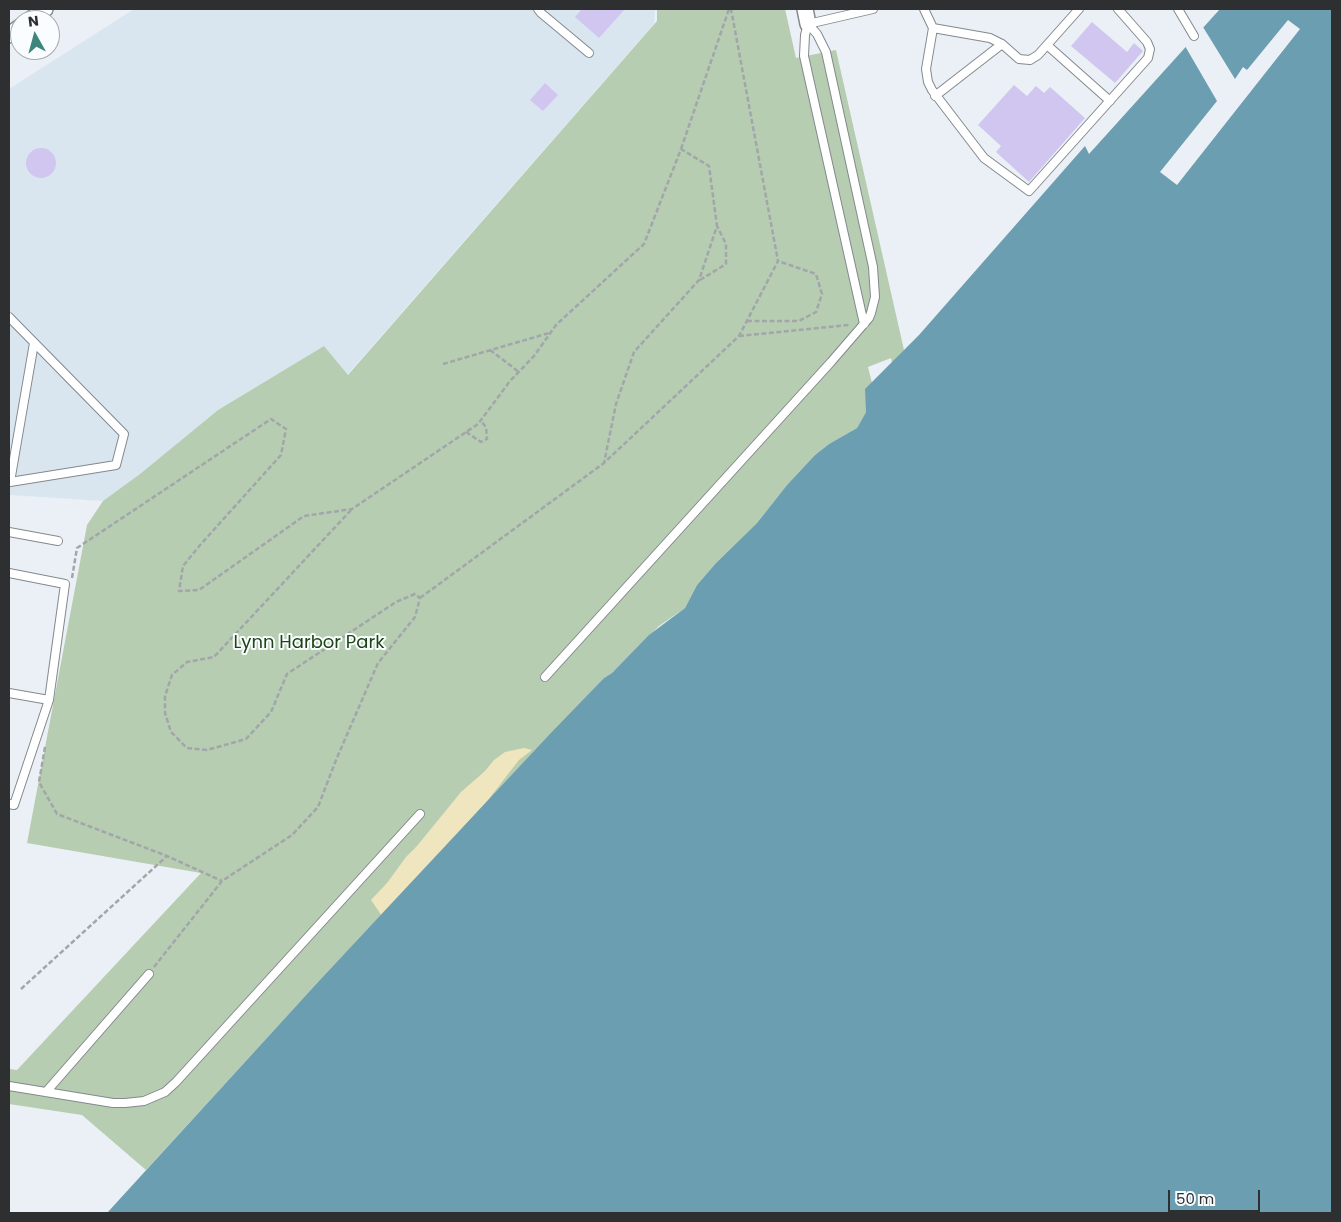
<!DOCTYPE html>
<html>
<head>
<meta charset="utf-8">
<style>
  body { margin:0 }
  #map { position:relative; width:1341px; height:1222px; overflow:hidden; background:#eaf0f5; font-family:Poppins,sans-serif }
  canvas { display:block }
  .frame { position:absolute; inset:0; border:10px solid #2d2f31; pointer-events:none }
  .north { position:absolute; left:10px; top:10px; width:50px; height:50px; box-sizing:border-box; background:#fafdff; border:1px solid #a8abad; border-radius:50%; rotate:353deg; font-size:14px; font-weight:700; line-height:20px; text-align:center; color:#2d2f31 }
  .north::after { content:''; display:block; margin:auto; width:18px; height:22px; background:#3e857e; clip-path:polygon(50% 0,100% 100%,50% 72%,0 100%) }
  .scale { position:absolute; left:1168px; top:1190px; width:92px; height:22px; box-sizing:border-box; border:2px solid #2d2f31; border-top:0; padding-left:6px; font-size:15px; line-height:18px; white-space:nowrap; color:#2d2f31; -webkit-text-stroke:4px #fafdff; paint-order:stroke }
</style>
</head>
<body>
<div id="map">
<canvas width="1341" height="1222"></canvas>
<div class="frame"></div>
<div class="north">N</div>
<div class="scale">50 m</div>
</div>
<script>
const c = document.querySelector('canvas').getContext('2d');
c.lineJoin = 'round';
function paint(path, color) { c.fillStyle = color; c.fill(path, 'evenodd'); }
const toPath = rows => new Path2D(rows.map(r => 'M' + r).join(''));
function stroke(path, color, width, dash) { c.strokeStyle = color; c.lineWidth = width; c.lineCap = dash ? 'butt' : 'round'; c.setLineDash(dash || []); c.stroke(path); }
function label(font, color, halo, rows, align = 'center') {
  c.font = font + ' Poppins,sans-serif'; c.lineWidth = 4; c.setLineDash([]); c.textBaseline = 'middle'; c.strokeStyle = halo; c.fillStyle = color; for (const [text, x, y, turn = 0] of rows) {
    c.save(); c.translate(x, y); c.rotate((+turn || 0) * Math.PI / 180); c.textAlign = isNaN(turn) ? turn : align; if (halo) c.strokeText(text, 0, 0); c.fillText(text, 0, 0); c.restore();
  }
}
paint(toPath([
  [134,9,655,9,654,24,347,375,324,346,218,410,140,474,103,501,9,495,9,89]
]), '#d9e6f0');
paint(toPath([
  [657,9,785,9,796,58,836,50,904,350,892,363,891,358,868,367,872,383,866,391,866,412,857,428,829,444,815,455,787,485,757,523,716,563,697,585,685,608,659,626,612,673,604,678,318,982,146,1170,82,1115,9,1104,9,1069,17,1070,201,873,27,843,87,525,103,501,140,474,218,410,324,346,348,375,657,21]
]), '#b6cdb1');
paint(toPath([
  [524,748,532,750,519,760,488,800,382,916,371,900,387,883,406,857,417,846,461,792,485,771,494,760,505,752]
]), '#efe6c0');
paint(toPath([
  [1220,9,1332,9,1332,1213,107,1213,318,982,549,735,604,678,612,673,649,635,685,608,697,585,716,563,757,523,787,485,815,455,829,444,857,428,866,412,865,389,919,335,1085,146,1089,154]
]), '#6c9eb1');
paint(toPath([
  [1288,20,1300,29,1177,185,1160,172,1217,101,1185,46,1203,27,1235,79,1243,67,1247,70]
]), '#eaf0f5');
paint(toPath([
  [582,9,625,9,599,38,575,17],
  [1092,22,1127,52,1134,43,1143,51,1115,83,1071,46],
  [545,83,558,95,543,111,530,100],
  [1014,85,1027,96,1036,86,1044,93,1050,87,1085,118,1029,182,996,152,1001,146,978,125],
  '26 163a15 15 0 1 1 30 0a15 15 0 1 1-30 0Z'
]), '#d0c6f0');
const service = toPath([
  [538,9,541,13,589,53],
  [924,9,933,28,926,69,928,82,932,90,984,158,1029,191,1148,58,1150,49,1147,42,1118,9],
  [1178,9,1194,36],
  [808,24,805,35,804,56,864,324],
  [808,24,873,9],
  [933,28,990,38,1002,44,1019,59,1030,60,1038,55,1079,9],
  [1047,45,1110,101],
  [935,96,1002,44],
  [9,317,124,434,116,465,10,482,34,343],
  [9,532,58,541],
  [9,573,65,584,49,700,9,693],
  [545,677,831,362,869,318,871,313,875,297,873,267,826,52,817,34,808,24],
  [9,804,14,805,49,700],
  [9,1086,113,1103,125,1103,144,1101,165,1092,176,1082,420,814],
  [46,1092,149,974]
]);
const minor = toPath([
  [805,9,808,24],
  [30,20,45,9],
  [9,35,20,27]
]);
stroke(service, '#83898d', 10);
stroke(minor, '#83898d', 18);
stroke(toPath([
  [681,149,729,9],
  [700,280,726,264,726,244,717,226],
  [747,321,799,321,816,312,822,294,816,274,778,261],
  [739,336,849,325],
  [490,350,519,372],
  [443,364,549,333],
  [466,432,481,442,487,439,486,427,481,421],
  [72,578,77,548,271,419,286,429,281,455,201,544,183,566,179,591,199,590,304,516,352,509,478,424,510,381,534,356,556,325,644,244,681,149,709,166,717,226,699,280,634,352,616,404,604,463,739,336,778,261,731,9],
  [420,598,604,463],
  [45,747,39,782,57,814,167,856,222,881],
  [154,967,222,881,292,835,318,807,336,760,378,663,415,617,420,598,415,594,396,602,287,674,271,712,246,739,207,750,187,748,171,732,165,713,165,696,172,675,187,662,214,657,352,509],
  [21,989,167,856]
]), '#a2a6aa', 2.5, [5, 2.5]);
stroke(service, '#fff', 8);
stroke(minor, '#fff', 15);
label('18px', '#1c4513', '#fafdff', [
  ["Lynn Harbor Park",309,643]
]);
</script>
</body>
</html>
